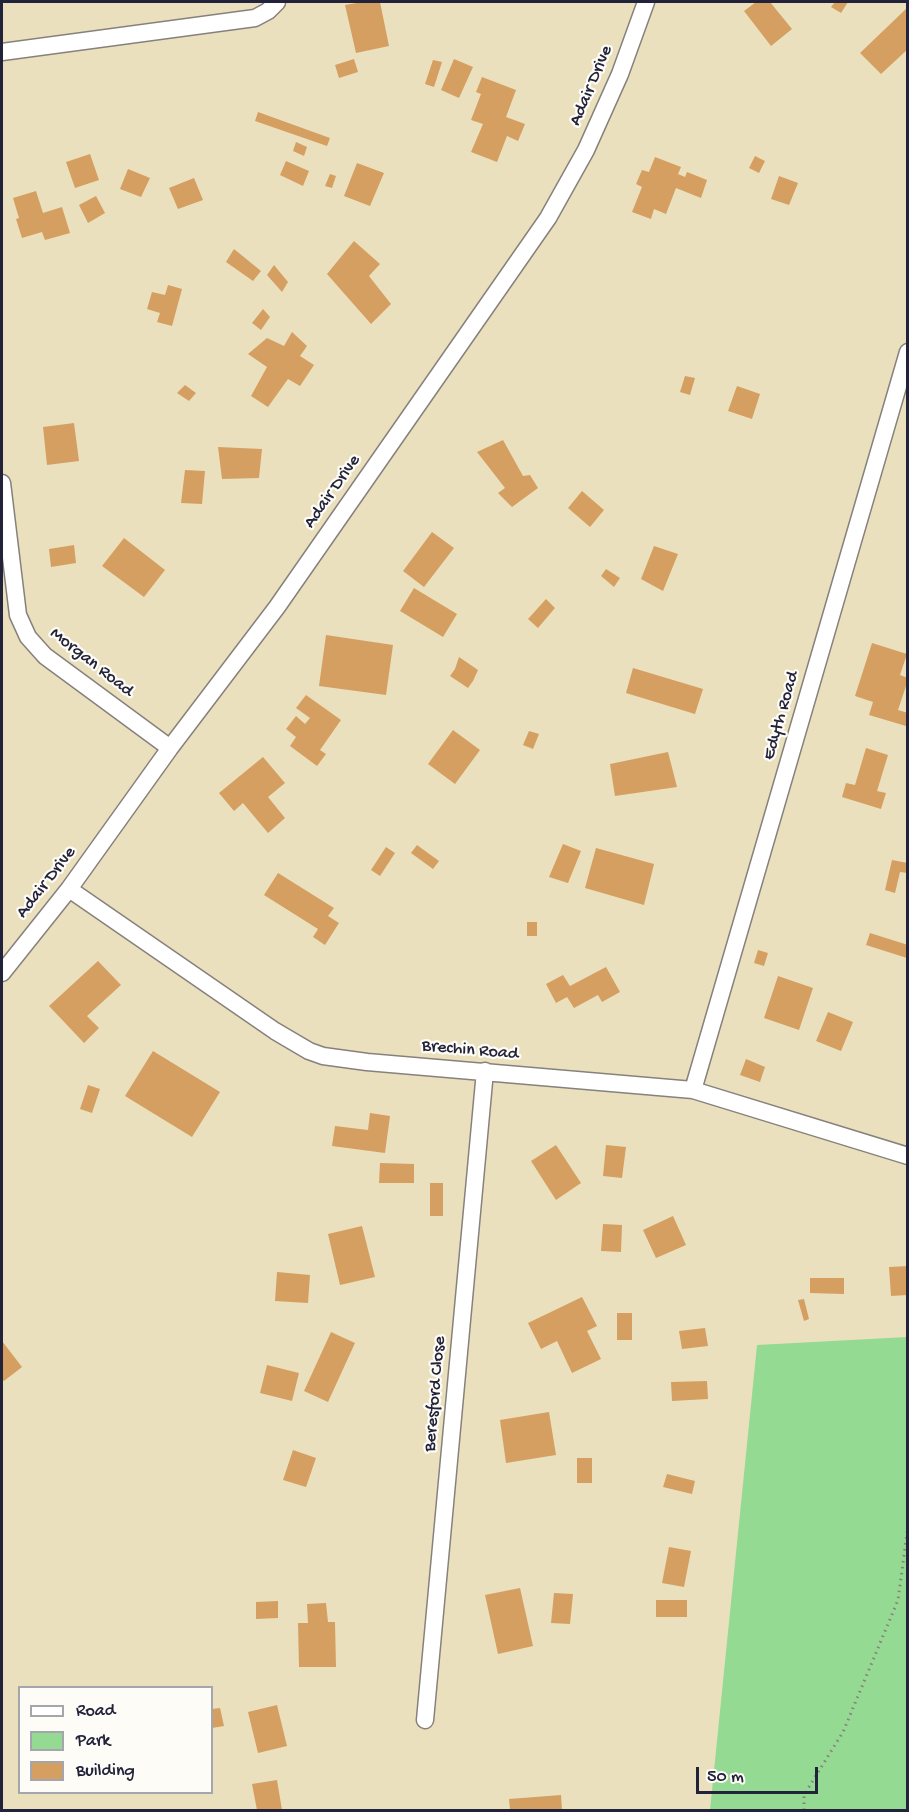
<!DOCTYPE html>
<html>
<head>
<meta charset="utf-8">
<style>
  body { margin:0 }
  #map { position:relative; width:909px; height:1812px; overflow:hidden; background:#ebe0bd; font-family:"Gochi Hand",sans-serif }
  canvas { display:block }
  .frame { position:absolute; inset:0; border:3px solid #22223b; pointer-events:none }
  .legend { position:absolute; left:18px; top:1686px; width:195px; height:108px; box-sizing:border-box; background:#fdfcf7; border:2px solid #a5a5ac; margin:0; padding:8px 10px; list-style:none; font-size:18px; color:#22223b }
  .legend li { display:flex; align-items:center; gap:12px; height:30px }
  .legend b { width:30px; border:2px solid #a5a5ac }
  .scale { position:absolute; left:696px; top:1767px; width:122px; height:27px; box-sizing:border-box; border:3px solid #22223b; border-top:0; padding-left:8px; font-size:18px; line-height:21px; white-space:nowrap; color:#22223b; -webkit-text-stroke:4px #fdfcf7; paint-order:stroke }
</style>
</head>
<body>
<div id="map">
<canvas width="909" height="1812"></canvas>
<div class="frame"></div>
<ul class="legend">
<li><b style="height:8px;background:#fff"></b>Road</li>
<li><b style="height:16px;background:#95da93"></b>Park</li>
<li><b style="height:16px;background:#d49f60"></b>Building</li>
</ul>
<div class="scale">50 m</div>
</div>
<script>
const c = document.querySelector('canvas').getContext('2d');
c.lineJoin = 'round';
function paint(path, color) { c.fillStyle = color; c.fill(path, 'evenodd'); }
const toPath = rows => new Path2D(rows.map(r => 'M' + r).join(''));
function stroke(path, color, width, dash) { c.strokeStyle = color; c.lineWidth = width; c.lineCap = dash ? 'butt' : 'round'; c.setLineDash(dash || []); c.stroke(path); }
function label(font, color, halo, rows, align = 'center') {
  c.font = font + ' "Gochi Hand",sans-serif'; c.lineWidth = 4.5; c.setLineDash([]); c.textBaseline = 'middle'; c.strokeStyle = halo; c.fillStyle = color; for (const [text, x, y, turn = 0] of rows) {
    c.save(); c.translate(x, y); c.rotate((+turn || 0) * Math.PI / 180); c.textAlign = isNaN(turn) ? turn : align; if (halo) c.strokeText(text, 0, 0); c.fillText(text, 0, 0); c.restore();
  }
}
paint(toPath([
  [907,1337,907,1810,710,1810,757,1345]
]), '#95da93');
paint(toPath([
  [363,2,380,2,389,46,356,53,345,5],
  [756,2,770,2,792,29,771,46,744,11],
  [835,2,848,2,841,13,831,7],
  [908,7,908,49,881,74,860,53],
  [354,59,358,72,339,78,335,65],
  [454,59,473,67,459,98,441,90],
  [433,60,442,62,434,87,425,84],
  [482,77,516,90,506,117,525,124,518,141,507,136,497,162,471,152,483,124,471,120,481,94,476,92],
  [258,112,330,138,327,146,255,121],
  [296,142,307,147,304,156,293,151],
  [90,154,99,180,75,188,66,162],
  [755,156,765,161,759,173,749,168],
  [655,157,681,167,678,174,685,177,687,172,707,180,701,198,676,188,666,214,654,209,651,219,632,212,642,187,636,184,642,170,649,172],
  [286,161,309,171,303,186,280,175],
  [357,163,384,173,370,206,344,196],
  [128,169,150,178,141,197,120,189],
  [330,174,336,176,332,188,325,186],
  [779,176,798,183,789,205,771,199],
  [194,178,203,200,178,209,169,188],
  [36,191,43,213,62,207,70,233,45,240,42,232,22,238,16,219,19,218,13,198],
  [96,196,105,213,88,223,79,205],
  [354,241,380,264,369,276,391,304,371,324,327,274],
  [234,249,261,271,253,281,226,262],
  [274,265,288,282,282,292,267,275],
  [168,285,182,289,172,326,157,322,160,313,147,309,152,292,165,295],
  [263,309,270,317,261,330,252,323],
  [292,332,307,346,300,356,314,365,300,386,288,379,268,407,251,396,267,367,248,354,267,338,284,346],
  [685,376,695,378,690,395,680,392],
  [185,385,196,393,189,401,177,393],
  [737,386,760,394,752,419,728,411],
  [74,423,79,461,47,465,43,427],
  [503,440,523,476,530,475,538,488,512,507,498,493,505,488,477,452],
  [218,447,262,449,259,478,222,479],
  [185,470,205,471,202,504,181,503],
  [582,491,604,510,590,527,568,508],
  [432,532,454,548,424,587,403,571],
  [124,538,165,570,144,597,102,566],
  [74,545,76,563,51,567,49,549],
  [654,546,678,554,663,591,641,579],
  [606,569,620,578,614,587,601,576],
  [414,588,457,614,443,637,400,611],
  [546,599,555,608,538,628,528,619],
  [326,635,393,645,386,695,319,686],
  [872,643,907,654,900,675,908,678,908,680,898,710,908,713,906,726,869,715,873,702,855,696],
  [459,657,478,670,473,681,468,688,450,676,455,669],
  [633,668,703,689,695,714,626,693],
  [306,695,341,720,320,750,326,754,317,766,290,746,296,737,286,729,296,716,305,724,310,718,296,708],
  [453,730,480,750,455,784,428,764],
  [529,731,539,734,533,749,523,745],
  [866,748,888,755,877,791,886,793,881,809,842,797,846,783,855,785],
  [668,752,677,787,615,796,610,764],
  [263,757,285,783,268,797,285,818,268,833,243,803,234,811,219,793],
  [563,844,581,851,568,883,549,877],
  [417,845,439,861,433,869,411,853],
  [386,847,395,853,380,876,371,870],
  [596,848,654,864,644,905,585,888],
  [892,860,908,863,908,873,900,872,895,893,885,890],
  [278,873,334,908,328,916,339,923,325,945,313,937,318,929,264,895],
  [527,922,537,922,537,936,527,936],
  [870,933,908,945,907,958,866,945],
  [758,950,768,953,764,966,754,963],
  [98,961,121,985,87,1016,99,1028,84,1043,49,1006],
  [606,967,620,992,602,1002,598,995,574,1008,567,997,556,1003,546,984,563,975,570,986],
  [778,976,813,988,799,1030,764,1018],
  [828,1012,853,1022,841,1051,816,1041],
  [153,1051,220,1092,192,1137,125,1096],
  [746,1059,765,1067,760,1082,740,1075],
  [88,1085,100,1089,92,1113,80,1109],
  [370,1113,390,1116,385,1153,332,1146,335,1126,368,1130],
  [556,1145,581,1183,556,1200,531,1161],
  [606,1145,626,1147,622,1178,603,1176],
  [380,1163,414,1164,414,1183,379,1183],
  [430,1183,443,1183,443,1216,430,1216],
  [673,1216,686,1245,656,1258,643,1230],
  [603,1224,622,1225,621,1252,601,1251],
  [362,1226,375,1277,340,1285,328,1234],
  [908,1266,908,1295,891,1296,889,1267],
  [277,1272,310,1275,308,1303,275,1301],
  [810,1278,844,1278,844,1294,810,1293],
  [582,1297,597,1326,587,1331,601,1359,572,1373,557,1341,541,1349,528,1323],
  [804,1299,809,1319,804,1321,798,1300],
  [617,1313,632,1313,632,1340,617,1340],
  [705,1328,708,1346,682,1349,679,1331],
  [331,1332,355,1343,328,1402,304,1391],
  [2,1341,22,1367,4,1381,2,1379],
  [267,1365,299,1373,292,1401,260,1393],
  [707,1381,708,1399,672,1401,671,1382],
  [549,1412,556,1455,506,1463,500,1420],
  [293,1450,316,1458,306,1487,283,1480],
  [577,1458,592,1458,592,1483,577,1483],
  [667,1474,695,1481,692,1494,663,1487],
  [669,1547,691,1551,684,1587,662,1583],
  [520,1588,533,1646,498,1654,485,1595],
  [554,1593,573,1594,570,1624,551,1623],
  [656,1600,687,1600,687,1617,656,1617],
  [278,1601,278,1618,256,1619,256,1602],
  [326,1603,328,1622,335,1622,336,1667,299,1667,298,1623,308,1623,307,1604],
  [277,1705,287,1746,258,1753,248,1712],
  [220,1708,224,1726,212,1728,212,1709],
  [277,1780,282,1810,257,1810,252,1784],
  [561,1795,562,1810,510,1810,509,1799]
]), '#d49f60');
const minor = toPath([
  [2,52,255,18,268,11,277,2],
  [2,483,18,615,28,637,45,656,170,748],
  [69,889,275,1031,309,1051,323,1056,367,1062,693,1090,908,1156],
  [2,973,69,889,170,748,277,607,548,218,586,150,620,74,646,2],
  [693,1090,908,352],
  [425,1720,485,1071]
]);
stroke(minor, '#86817c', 19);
stroke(toPath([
  [804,1810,804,1795,843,1732,898,1600,908,1526]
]), '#86817c', 3, [1.5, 4.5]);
stroke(minor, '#fff', 16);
label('18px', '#22223b', '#fdfcf7', [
  ["Adair Drive",592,86,-67],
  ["Adair Drive",333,492,-55],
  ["Morgan Road",91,663,38],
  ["Edyth Road",782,716,-74],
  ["Adair Drive",47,883,-52],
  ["Brechin Road",470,1051,5],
  ["Beresford Close",436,1394,-85]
]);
</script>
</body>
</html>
